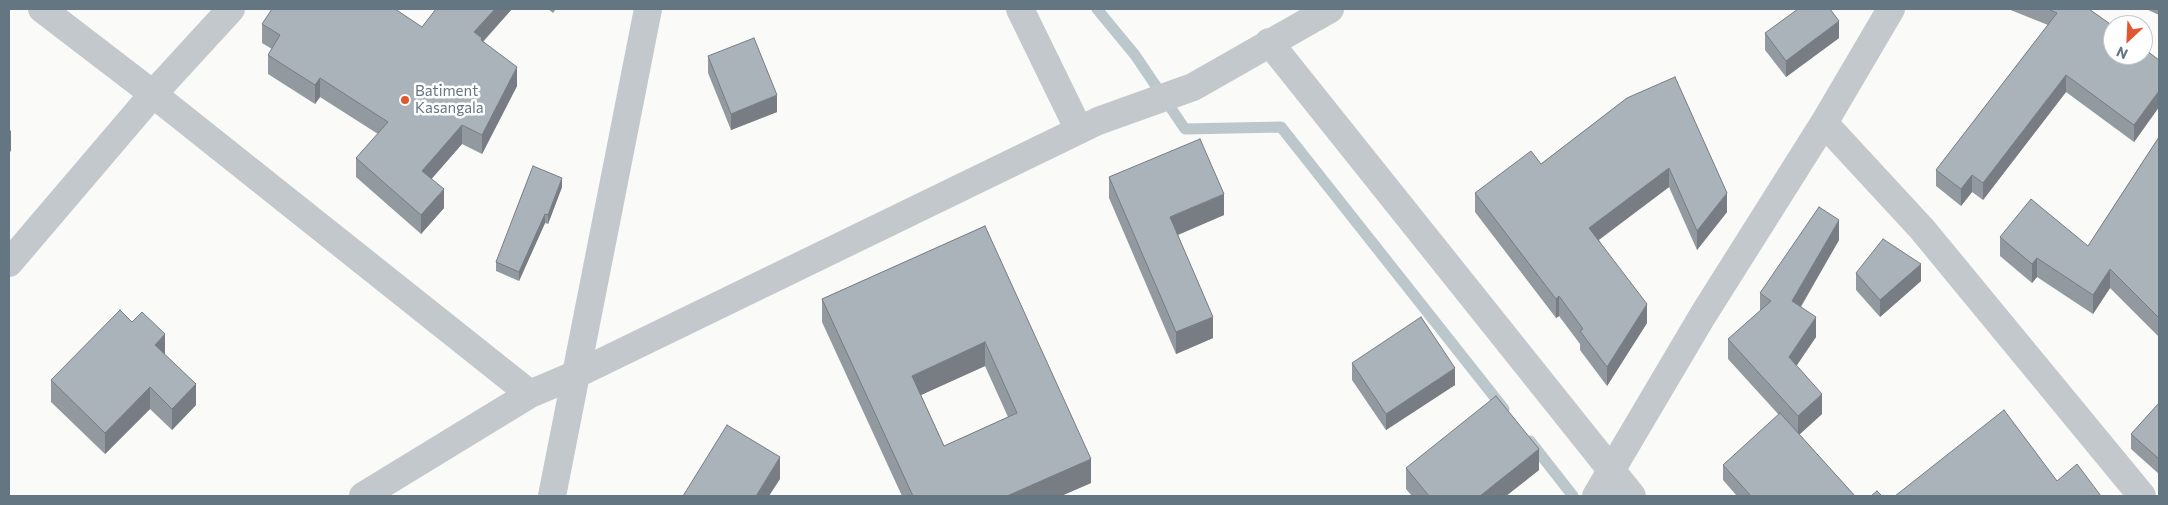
<!DOCTYPE html>
<html>
<head>
<meta charset="utf-8">
<style>
  body { margin:0 }
  #map { position:relative; width:2168px; height:505px; overflow:hidden; background:#fafaf8; font-family:Commissioner,sans-serif }
  canvas { display:block }
  .frame { position:absolute; inset:0; border:10px solid #657683; pointer-events:none }
  .north { position:absolute; left:2103px; top:15px; width:50px; height:50px; box-sizing:border-box; background:#fff; border:1px solid #c1c8cd; border-radius:50%; rotate:205deg; font-size:14px; font-weight:700; line-height:20px; text-align:center; color:#657683 }
  .north::after { content:''; display:block; margin:auto; width:18px; height:22px; background:#e4572e; clip-path:polygon(50% 0,100% 100%,50% 72%,0 100%) }
</style>
</head>
<body>
<div id="map">
<canvas width="2168" height="505"></canvas>
<div class="frame"></div>
<div class="north">N</div>
</div>
<script>
const c = document.querySelector('canvas').getContext('2d');
c.lineJoin = 'round';
const toPath = rows => new Path2D(rows.map(r => 'M' + r).join(''));
function stroke(path, color, width, dash) { c.strokeStyle = color; c.lineWidth = width; c.lineCap = dash ? 'butt' : 'round'; c.setLineDash(dash || []); c.stroke(path); }
function paint(path, color) { c.fillStyle = color; c.fill(path, 'evenodd'); }
function label(font, color, halo, rows, align = 'center') {
  c.font = font + ' Commissioner,sans-serif'; c.lineWidth = 5; c.setLineDash([]); c.textBaseline = 'middle'; c.strokeStyle = halo; c.fillStyle = color; for (const [text, x, y, turn = 0] of rows) {
    c.save(); c.translate(x, y); c.rotate((+turn || 0) * Math.PI / 180); c.textAlign = isNaN(turn) ? turn : align; if (halo) c.strokeText(text, 0, 0); c.fillText(text, 0, 0); c.restore();
  }
}
stroke(toPath([
  [1097,9,1135,55,1185,129,1281,127,1504,409],
  [1530,441,1573,496]
]), '#bbc7cb', 11);
stroke(toPath([
  [42,9,153,94,530,394],
  [1020,9,1079,130],
  [1824,123,1922,229,2142,496],
  [9,263,153,94,231,9],
  [363,496,530,394,577,374],
  [1596,496,1703,315,1824,123,1891,9]
]), '#c3c8cc', 28);
stroke(toPath([
  [1269,42,1632,496],
  [577,374,1098,121,1193,87,1330,9],
  [552,496,648,9]
]), '#c3c8cc', 28);
paint(toPath([
  [436,9,512,9,483,42,517,86,482,154,462,144,431,179,444,208,421,234,356,177,356,158,378,134,320,97,315,104,268,74,268,55,272,49,262,43,262,24,422,27],
  [548,9,556,9,553,13],
  [2008,9,2089,9,2159,60,2159,107,2134,142,2066,92,1983,200,1972,192,1961,206,1936,186,1936,170,2048,25],
  [2146,9,2159,9,2159,15],
  [1765,33,1839,38,1786,77,1765,50],
  [708,56,777,112,731,130,708,73],
  [1627,98,1727,212,1697,250,1669,187,1599,240,1647,323,1607,386,1580,350,1580,344,1559,316,1556,318,1475,212,1475,193,1541,164],
  [2159,137,2159,337,2110,288,2093,314,2037,277,2032,283,2000,256,2000,237,2088,246],
  [1109,177,1224,215,1178,235,1213,338,1176,354,1109,198],
  [562,187,548,224,545,223,519,281,496,271,496,262],
  [985,226,1091,483,1061,496,902,496,822,322,822,299],
  [985,366,1008,417,944,446,921,395],
  [1839,240,1801,307,1816,337,1796,365,1822,414,1799,434,1855,496,1737,496,1723,480,1723,465,1779,415,1728,359,1728,339,1760,311,1760,293],
  [1856,273,1921,281,1880,317,1856,290],
  [165,355,196,405,172,430,150,409,105,454,51,402,51,380],
  [1352,363,1455,385,1386,430,1352,380],
  [2159,403,2159,474,2131,449,2131,434],
  [1406,468,1539,470,1506,496,1412,496,1406,489]
]), '#929a9f');
paint(toPath([
  [495,9,512,9,482,42,474,32],
  [1839,21,1839,38,1786,77,1786,61],
  [517,67,517,86,482,154,482,135],
  [2066,75,2066,92,1983,200,1983,183],
  [320,78,320,97,315,104,315,85],
  [2159,91,2159,107,2134,142,2134,125],
  [777,95,777,112,731,130,731,114],
  [462,125,462,144,422,190,422,171],
  [11,130,11,151,9,153,9,132],
  [1669,168,1669,187,1589,247,1589,228],
  [1972,175,1972,192,1961,206,1961,189],
  [562,178,562,187,548,224,548,215],
  [444,189,444,208,421,234,421,215],
  [1727,193,1727,212,1697,250,1697,231],
  [1224,194,1224,215,1170,238,1170,217],
  [545,214,545,223,519,281,519,272],
  [1839,220,1839,240,1792,321,1792,301],
  [2037,258,2037,277,2032,283,2032,264],
  [1921,264,1921,281,1880,317,1880,300],
  [2110,269,2110,288,2093,314,2093,295],
  [1559,296,1559,316,1556,318,1556,299],
  [1647,304,1647,323,1607,386,1607,367],
  [1213,317,1213,338,1176,354,1176,332],
  [1816,317,1816,337,1789,377,1789,357],
  [165,334,165,356,155,345],
  [985,342,985,366,912,399,912,376],
  [1455,368,1455,385,1386,430,1386,414],
  [196,384,196,405,172,430,172,409],
  [150,387,150,409,105,454,105,433],
  [1822,394,1822,414,1798,436,1798,416],
  [1539,449,1539,470,1506,496,1480,496],
  [780,457,780,479,769,496,756,496],
  [1091,459,1091,483,1061,496,1007,496]
]), '#777d82');
const building = toPath([
  [272,9,395,9,422,27,436,9,495,9,474,32,482,38,481,40,517,67,482,135,462,125,422,171,444,189,421,215,356,158,388,122,320,78,315,85,268,55,280,35,262,24,272,9],
  [1798,9,1830,9,1839,21,1786,61,1765,33,1798,9],
  [2048,9,2089,9,2113,26,2113,55,2143,55,2143,48,2159,60,2159,91,2134,125,2066,75,1983,183,1972,175,1961,189,1936,170,2057,13,2048,9],
  [754,38,777,95,731,114,708,56,754,38],
  [1675,77,1727,193,1697,231,1669,168,1589,228,1647,304,1607,367,1580,331,1583,329,1559,296,1556,299,1475,193,1531,151,1541,164,1627,98,1675,77],
  [2159,137,2159,318,2110,269,2093,295,2037,258,2032,264,2000,237,2031,199,2088,246,2159,137],
  [1200,139,1224,194,1170,217,1213,317,1176,332,1109,177,1200,139],
  [533,166,562,178,548,215,545,214,519,272,496,262,533,166],
  [1819,207,1839,220,1792,301,1816,317,1789,357,1822,394,1798,416,1728,339,1771,301,1760,293,1819,207],
  [985,226,1091,459,1007,496,913,496,822,299,985,226],
  [985,342,1017,413,944,446,912,376,985,342],
  [1883,239,1921,264,1880,300,1856,273,1883,239],
  [120,310,132,322,142,312,165,334,155,345,196,384,172,409,150,387,105,433,51,380,120,310],
  [1421,317,1455,368,1386,414,1352,363,1421,317],
  [1496,396,1539,449,1480,496,1429,496,1406,468,1496,396],
  [2159,403,2159,459,2131,434,2159,403],
  [2004,410,2057,481,2077,464,2101,496,1895,496,2004,410],
  [1780,413,1855,496,1751,496,1723,465,1780,413],
  [727,425,780,457,756,496,683,496,727,425],
  [1877,491,1882,496,1871,496,1877,491]
]);
paint(building, '#aab3b9');
stroke(building, '#777d82', 1);
for (const [x, y, r, color] of [
  [405,100,5,"#e4572e"]
]) { const dot = new Path2D(); dot.arc(x, y, r, 0, 2 * Math.PI); c.fillStyle = color; c.fill(dot); stroke(dot, '#fff', 2); }
label('15px', '#657683', '#fff', [
  ["Batiment",415,91],
  ["Kasangala",415,108]
], 'left');
</script>
</body>
</html>
